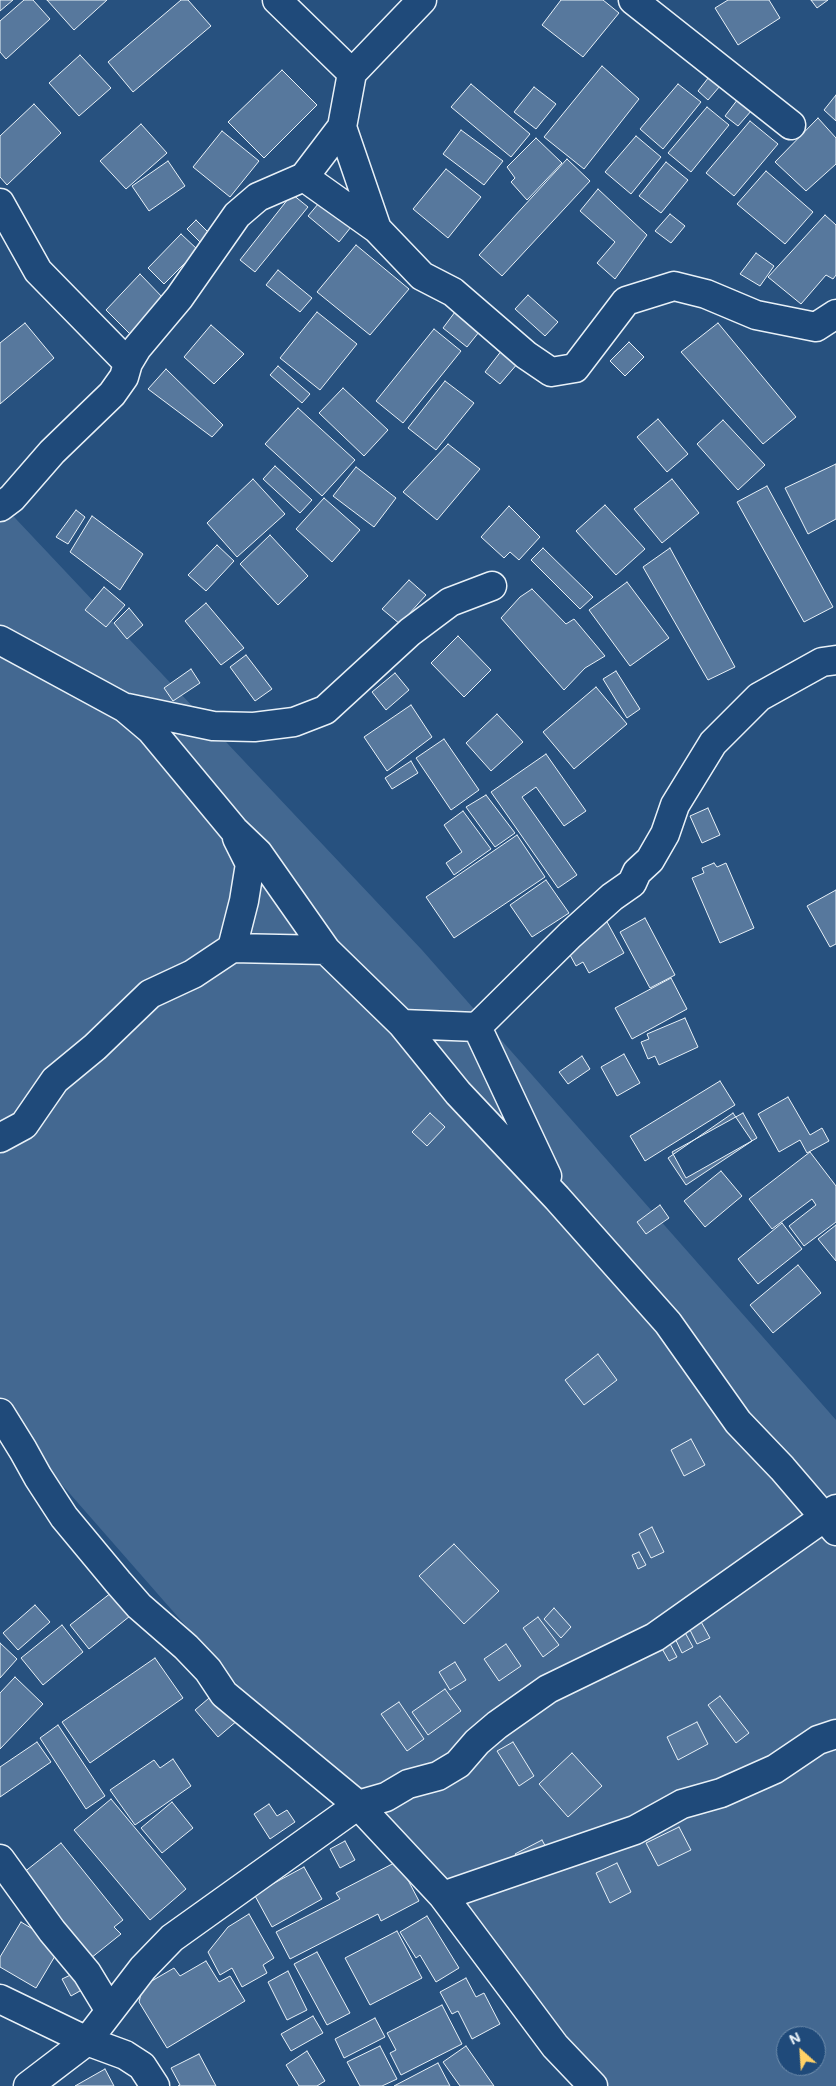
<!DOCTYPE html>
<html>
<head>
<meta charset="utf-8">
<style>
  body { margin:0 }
  #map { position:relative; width:836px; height:2086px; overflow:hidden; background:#27517f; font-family:Mali,sans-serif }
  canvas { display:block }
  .north { position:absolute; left:776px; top:2026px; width:50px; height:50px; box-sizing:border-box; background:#1f4a7a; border:1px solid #6f8dac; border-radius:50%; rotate:334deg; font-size:14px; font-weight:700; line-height:20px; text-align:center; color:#e8f1f8 }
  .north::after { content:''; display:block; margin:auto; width:18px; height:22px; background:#ffd166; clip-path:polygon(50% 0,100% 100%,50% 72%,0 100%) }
</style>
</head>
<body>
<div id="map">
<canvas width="836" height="2086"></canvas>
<div class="north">N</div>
</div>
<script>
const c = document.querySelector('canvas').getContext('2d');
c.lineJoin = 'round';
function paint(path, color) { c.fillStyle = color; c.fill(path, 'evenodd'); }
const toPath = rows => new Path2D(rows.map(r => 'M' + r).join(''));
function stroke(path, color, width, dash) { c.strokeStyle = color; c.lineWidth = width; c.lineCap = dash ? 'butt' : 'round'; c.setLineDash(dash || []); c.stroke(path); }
paint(toPath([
  [0,502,422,950,836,1420,836,2086,589,2086,0,1414],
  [786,2036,816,2036,816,2066,786,2066]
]), '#436891');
const building = toPath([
  [0,0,13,0,0,11,0,0],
  [24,0,33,0,50,19,6,59,0,52,0,21,24,0],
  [47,0,107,0,74,30,47,0],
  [181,0,188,0,211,26,133,92,108,62,181,0],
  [561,0,603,0,619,13,583,57,542,25,561,0],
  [728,0,769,0,780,18,738,45,715,8,728,0],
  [811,0,828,0,817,8,811,0],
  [80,55,111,88,79,116,49,83,80,55],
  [602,66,639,99,584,169,544,137,602,66],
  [282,70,317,105,264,158,228,122,282,70],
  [709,77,720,86,708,100,698,91,709,77],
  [471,84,530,134,511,157,451,107,471,84],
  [678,84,701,102,663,149,640,129,678,84],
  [534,87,556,104,536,129,514,112,534,87],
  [836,95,836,121,824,110,836,95],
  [738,99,752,110,738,126,725,116,738,99],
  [34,104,61,133,7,185,0,177,0,136,34,104],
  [707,107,729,125,691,172,668,153,707,107],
  [818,118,836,138,836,164,806,191,775,162,818,118],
  [750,121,778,144,734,196,706,173,750,121],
  [141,124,167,153,126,189,100,161,141,124],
  [461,130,503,161,484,185,443,154,461,130],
  [222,131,259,161,230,197,193,167,222,131],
  [636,136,661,157,631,194,605,172,636,136],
  [536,138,562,163,527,200,511,182,515,178,507,167,536,138],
  [567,159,590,181,502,276,479,255,567,159],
  [168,161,185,186,149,211,132,186,168,161],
  [666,162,688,180,661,213,639,196,666,162],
  [446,169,481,197,448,238,413,209,446,169],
  [766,171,813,212,785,244,737,204,766,171],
  [598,189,647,235,615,279,597,263,615,242,580,211,598,189],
  [292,194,308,207,255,272,240,260,292,194],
  [324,197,355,222,339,242,308,216,324,197],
  [670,214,685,226,671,243,655,231,670,214],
  [825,215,836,225,836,275,833,279,826,275,801,304,768,277,825,215],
  [196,220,212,236,203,245,187,229,196,220],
  [181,234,198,250,164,284,148,268,181,234],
  [356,245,409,289,370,335,317,292,356,245],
  [756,253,774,266,760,286,740,274,756,253],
  [278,270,312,298,300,312,266,285,278,270],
  [140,274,165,300,131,335,106,310,140,274],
  [528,295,558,322,545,336,515,309,528,295],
  [317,312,357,344,320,390,280,358,317,312],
  [455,312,479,332,467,347,443,328,455,312],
  [25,323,54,358,0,404,0,343,25,323],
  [718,323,796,417,763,444,681,352,718,323],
  [211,325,244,354,214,384,184,357,211,325],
  [434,329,461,351,403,423,376,401,434,329],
  [629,342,644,357,625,376,610,361,629,342],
  [502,350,518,363,500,384,485,372,502,350],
  [278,366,310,394,302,403,270,375,278,366],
  [166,369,223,425,212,437,148,389,166,369],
  [445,381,474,403,436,450,408,428,445,381],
  [343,388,388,430,364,456,319,413,343,388],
  [298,408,355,460,322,496,265,444,298,408],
  [658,419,688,454,667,472,637,437,658,419],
  [723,420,765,465,738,490,697,444,723,420],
  [448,444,480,469,437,520,403,492,448,444],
  [836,464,836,519,808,534,785,488,836,464],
  [275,466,312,500,300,513,263,479,275,466],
  [356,467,396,498,374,527,333,496,356,467],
  [253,479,285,514,237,557,207,523,253,479],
  [672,479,699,513,662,543,634,509,672,479],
  [767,486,833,607,804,622,737,502,767,486],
  [324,498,360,530,332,562,296,529,324,498],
  [605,505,645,549,616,575,576,531,605,505],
  [509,506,540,537,519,560,510,552,504,558,481,537,509,506],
  [76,510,85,517,68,544,56,537,76,510],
  [92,516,143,554,120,590,70,552,92,516],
  [270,535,308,576,278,605,240,564,270,535],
  [217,545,234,561,206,591,188,575,217,545],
  [543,548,593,597,580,609,531,560,543,548],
  [670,548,735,667,708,680,643,567,670,548],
  [409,580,426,595,400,624,382,609,409,580],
  [627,582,669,638,630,666,589,610,627,582],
  [104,587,125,605,106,627,85,610,104,587],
  [532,589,566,624,574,619,605,656,585,668,564,690,501,618,520,597,532,589],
  [206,603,244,648,221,665,185,621,206,603],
  [129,608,143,625,127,639,114,623,129,608],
  [458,636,491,670,464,697,431,663,458,636],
  [246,655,272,689,255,701,230,667,246,655],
  [191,669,200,683,173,701,164,688,191,669],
  [616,671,640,709,627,718,603,679,616,671],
  [395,673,409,690,386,710,372,692,395,673],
  [596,687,627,724,574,769,543,732,596,687],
  [411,705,432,737,387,771,364,737,411,705],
  [497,714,523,742,491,771,466,743,497,714],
  [444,739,479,790,451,810,416,758,444,739],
  [546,754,586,811,564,826,536,787,522,797,577,875,558,888,491,792,546,754],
  [411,761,418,773,392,789,385,778,411,761],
  [486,795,515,833,495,847,466,807,486,795],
  [708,808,720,835,702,843,690,816,708,808],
  [463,811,491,849,454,875,446,863,462,852,444,825,463,811],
  [517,835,545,877,454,938,426,897,517,835],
  [714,863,717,867,726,863,754,928,720,943,692,878,704,873,702,868,714,863],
  [546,880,569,913,532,937,510,905,546,880],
  [836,890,836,944,830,947,807,906,836,890],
  [645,918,675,975,650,988,620,932,645,918],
  [606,920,624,953,589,973,583,962,576,966,564,944,606,920],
  [671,978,687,1009,632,1039,615,1008,671,978],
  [685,1018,698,1047,659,1065,655,1056,648,1059,641,1042,649,1039,647,1034,685,1018],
  [624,1054,640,1083,617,1096,601,1067,624,1054],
  [582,1056,590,1069,568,1084,559,1072,582,1056],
  [720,1081,735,1105,645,1161,630,1136,720,1081],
  [788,1097,810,1135,822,1128,829,1141,807,1153,800,1140,779,1152,758,1114,788,1097],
  [430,1113,445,1127,427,1146,412,1132,430,1113],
  [733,1113,752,1141,686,1185,668,1158,733,1113],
  [743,1113,757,1138,686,1178,672,1152,743,1113],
  [810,1152,836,1186,836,1222,804,1246,789,1226,816,1205,812,1199,772,1229,749,1199,810,1152],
  [721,1171,742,1196,705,1227,684,1201,721,1171],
  [660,1205,669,1218,646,1234,637,1222,660,1205],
  [782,1223,802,1249,758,1284,738,1259,782,1223],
  [836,1225,836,1261,818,1239,836,1225],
  [798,1265,821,1293,773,1333,750,1305,798,1265],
  [598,1354,617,1380,584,1405,565,1380,598,1354],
  [691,1439,705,1465,684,1476,671,1450,691,1439],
  [652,1527,664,1552,651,1558,639,1534,652,1527],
  [454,1544,499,1591,464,1624,419,1576,454,1544],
  [639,1552,646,1565,638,1569,632,1555,639,1552],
  [116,1589,135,1612,89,1649,70,1625,116,1589],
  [35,1605,50,1622,18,1650,3,1633,35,1605],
  [554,1608,571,1627,561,1638,544,1619,554,1608],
  [538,1617,559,1645,543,1657,523,1628,538,1617],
  [699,1618,710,1638,697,1644,687,1624,699,1618],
  [62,1625,83,1652,43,1685,21,1658,62,1625],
  [682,1627,693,1647,682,1653,672,1632,682,1627],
  [668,1640,677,1657,669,1661,660,1645,668,1640],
  [0,1643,17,1659,0,1678,0,1643],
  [506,1644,521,1666,499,1681,484,1659,506,1644],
  [155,1658,183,1698,90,1763,62,1722,155,1658],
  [455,1662,466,1680,450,1690,439,1672,455,1662],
  [15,1677,43,1704,0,1749,0,1693,15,1677],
  [445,1689,461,1711,428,1735,412,1712,445,1689],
  [215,1693,238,1720,218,1737,195,1710,215,1693],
  [720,1696,749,1733,736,1743,708,1705,720,1696],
  [399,1702,424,1739,407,1751,381,1714,399,1702],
  [697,1722,708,1744,678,1760,667,1737,697,1722],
  [58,1725,105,1796,86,1809,40,1738,58,1725],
  [37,1742,51,1762,0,1797,0,1767,37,1742],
  [513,1742,534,1776,519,1786,497,1751,513,1742],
  [572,1753,602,1786,568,1817,539,1784,572,1753],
  [173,1759,191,1786,135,1825,110,1790,154,1760,160,1768,173,1759],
  [111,1799,186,1889,150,1920,74,1830,111,1799],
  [172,1802,193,1828,162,1853,141,1828,172,1802],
  [269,1804,277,1816,287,1810,295,1822,270,1839,254,1814,269,1804],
  [679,1827,691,1850,658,1866,646,1843,679,1827],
  [542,1840,549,1853,523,1867,515,1854,542,1840],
  [345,1841,355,1860,340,1868,330,1849,345,1841],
  [61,1843,123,1920,114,1927,121,1934,91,1958,23,1873,61,1843],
  [398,1861,419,1901,381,1921,378,1914,290,1959,276,1932,340,1899,336,1893,398,1861],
  [617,1863,631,1892,610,1903,596,1873,617,1863],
  [304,1867,322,1899,272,1927,254,1894,304,1867],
  [249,1914,274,1958,263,1965,267,1973,242,1987,232,1968,220,1975,208,1952,228,1927,249,1914],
  [427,1916,459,1968,436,1982,420,1955,416,1958,400,1932,427,1916],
  [21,1922,61,1946,36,1988,0,1967,0,1957,21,1922],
  [397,1931,422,1978,370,2005,345,1958,397,1931],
  [317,1952,350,2013,327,2025,294,1964,317,1952],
  [206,1961,219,1982,230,1976,245,2001,167,2048,139,2002,143,1986,174,1968,180,1976,206,1961],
  [79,1971,87,1987,71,1996,62,1979,79,1971],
  [288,1971,307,2010,287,2020,268,1982,288,1971],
  [466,1978,476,1997,484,1993,500,2024,472,2039,458,2011,452,2014,440,1992,466,1978],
  [442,2005,462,2044,401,2075,390,2053,396,2050,387,2033,442,2005],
  [313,2016,323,2033,291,2051,281,2034,313,2016],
  [375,2018,385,2037,344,2058,335,2039,375,2018],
  [380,2046,397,2079,382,2086,360,2086,347,2062,380,2046],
  [466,2046,494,2086,460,2086,443,2062,466,2046],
  [307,2051,325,2081,317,2086,299,2086,286,2065,307,2051],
  [199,2054,216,2086,178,2086,180,2085,171,2068,199,2054],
  [438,2063,450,2086,394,2086,438,2063],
  [105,2069,114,2086,75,2086,105,2069]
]);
paint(building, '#57789d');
stroke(building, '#e8f1f8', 1);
const minor = toPath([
  [277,0,352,73],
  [633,0,791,125],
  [342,127,377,229],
  [304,177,377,229,422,276,453,292,526,355,551,372,575,368,626,301,674,286,706,294,756,315,816,327,836,314],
  [0,203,38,271,128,363],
  [0,507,12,498,52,452,112,394,124,377,128,363,137,348,179,298,237,215,258,197,304,177,342,127,352,73,422,0],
  [0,640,125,708,151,730,234,830,258,853,326,950,402,1024,458,1093,557,1198,668,1323,738,1422,782,1468,836,1531],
  [127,708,213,726,254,727,294,722,325,710,410,632,450,602,492,586],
  [232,948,326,950],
  [402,1024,477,1027],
  [0,1138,24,1125,55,1080,95,1047,150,994,193,974,232,948,244,901,250,864,237,838],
  [547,1176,477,1027,570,935,612,897,632,883,637,872,650,860,665,834,675,805,713,743,759,697,822,662,836,660],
  [0,1413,23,1450,38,1477,64,1517,118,1582,139,1606,186,1647,208,1670,224,1694,358,1805,443,1896,555,2046,593,2086],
  [0,1859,52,1931,87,1973,110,2011],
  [443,1896,635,1830,682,1804,721,1793,775,1769,818,1740,836,1734],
  [0,1999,87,2041,125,2055,142,2066,155,2086],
  [28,2086,87,2041,143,1968,172,1938,358,1805,386,1797,408,1784,438,1776,458,1764,477,1742,497,1725,548,1689,655,1637,836,1509]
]);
stroke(minor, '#e8f1f8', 31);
stroke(minor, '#1f4a7a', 28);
</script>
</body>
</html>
